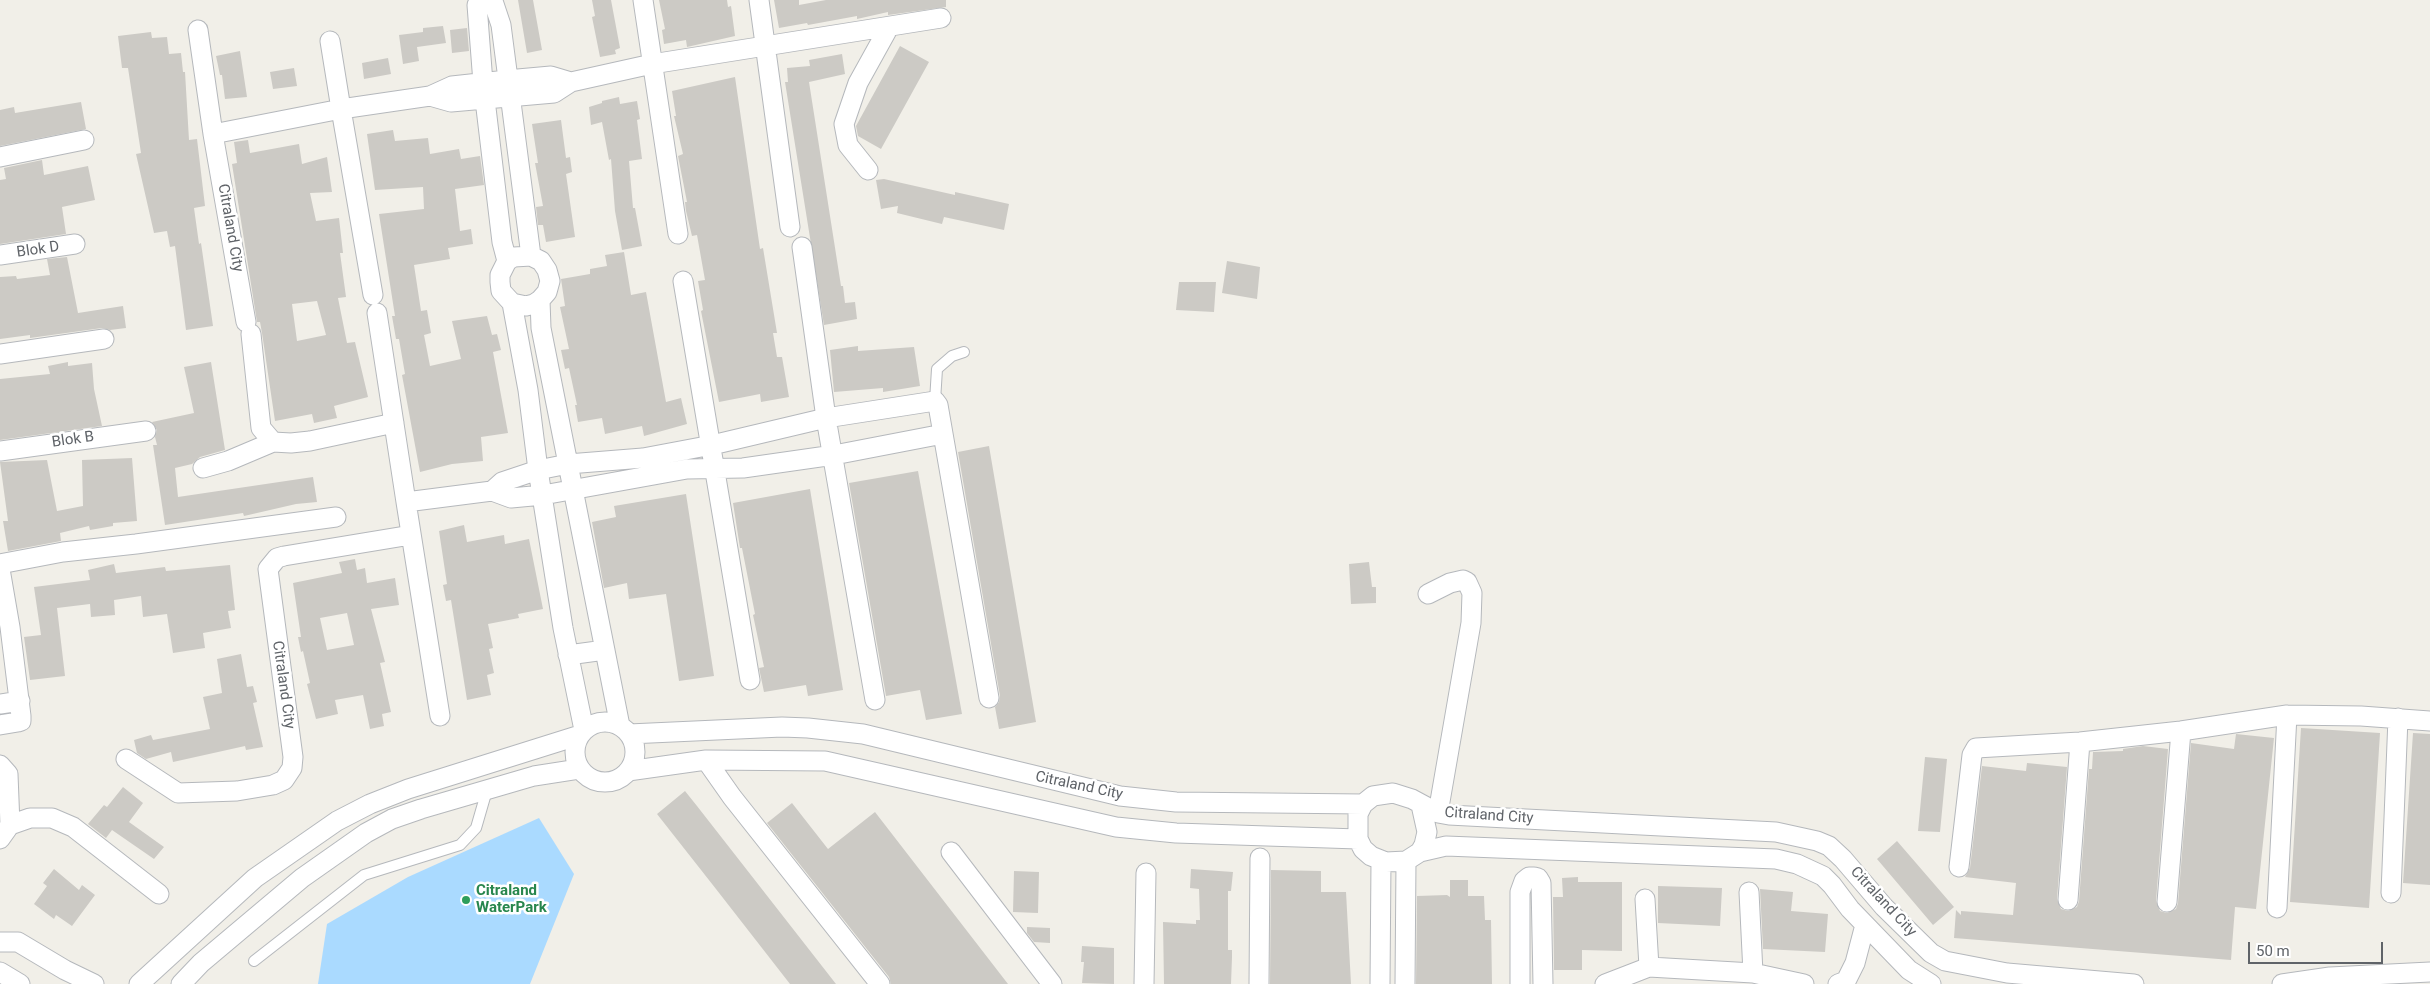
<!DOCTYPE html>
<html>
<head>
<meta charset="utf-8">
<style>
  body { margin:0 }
  #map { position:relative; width:2430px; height:984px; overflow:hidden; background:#f1efe8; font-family:Roboto,sans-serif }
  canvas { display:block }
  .scale { position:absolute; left:2248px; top:942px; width:135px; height:22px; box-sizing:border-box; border:2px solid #5f6368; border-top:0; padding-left:6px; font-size:15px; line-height:18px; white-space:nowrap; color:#5f6368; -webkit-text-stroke:4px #fff; paint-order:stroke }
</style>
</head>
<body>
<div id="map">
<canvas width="2430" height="984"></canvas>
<div class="scale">50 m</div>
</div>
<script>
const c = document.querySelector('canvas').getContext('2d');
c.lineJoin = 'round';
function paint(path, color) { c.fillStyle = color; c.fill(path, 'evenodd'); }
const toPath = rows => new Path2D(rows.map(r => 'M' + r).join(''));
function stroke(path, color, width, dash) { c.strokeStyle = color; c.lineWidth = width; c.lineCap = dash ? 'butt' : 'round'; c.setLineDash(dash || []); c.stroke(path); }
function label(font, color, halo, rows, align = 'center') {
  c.font = font + ' Roboto,sans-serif'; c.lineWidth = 5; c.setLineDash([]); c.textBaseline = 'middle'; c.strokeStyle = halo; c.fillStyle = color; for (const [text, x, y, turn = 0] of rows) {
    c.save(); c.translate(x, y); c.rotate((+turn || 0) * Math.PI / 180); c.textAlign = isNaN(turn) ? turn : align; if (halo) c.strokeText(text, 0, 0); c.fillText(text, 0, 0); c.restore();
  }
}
paint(toPath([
  [539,818,574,874,530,984,318,984,327,924,408,877]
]), '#aadaff');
paint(toPath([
  [518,0,533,0,542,50,527,53],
  [592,0,611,0,620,48,615,50,616,54,600,57,592,17,595,16],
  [659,0,727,0,728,7,731,6,735,36,687,47,686,40,664,44,662,30,665,29],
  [774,0,799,0,799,5,826,0,946,0,946,7,888,15,888,12,857,19,857,16,808,25,807,23,779,28],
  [443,26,446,43,417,47,419,61,403,64,399,35,423,32,423,28],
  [467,28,469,51,452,53,450,30],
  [151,32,152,38,167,37,169,54,181,53,183,72,185,72,189,140,197,139,205,206,194,208,199,244,201,243,213,326,186,330,175,246,170,247,167,231,154,233,136,154,141,153,128,68,122,68,118,36],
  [900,46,929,62,881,149,858,136,856,126],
  [240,51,247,97,225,99,222,75,220,75,216,56],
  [842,54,845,74,809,82,841,286,843,286,845,303,855,302,857,319,824,325,785,82,788,82,787,68,810,66,809,60],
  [388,58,391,74,364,79,362,63],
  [294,68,297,86,273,89,270,72],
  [735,77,760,249,763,248,777,333,773,333,777,357,782,357,789,397,761,402,760,394,719,402,701,311,703,310,698,281,705,280,697,235,692,236,686,211,685,202,687,202,678,156,683,154,674,116,676,116,672,91],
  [619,97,620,104,637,101,640,119,637,120,642,159,629,161,633,208,635,208,642,246,622,250,615,211,611,159,609,160,602,122,591,125,589,107,602,103,602,101],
  [81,102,86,129,0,146,0,110,14,107,15,113],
  [561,120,566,158,570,157,572,172,566,174,575,237,546,242,543,225,538,225,536,207,543,206,535,163,538,163,532,124],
  [393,130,395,141,428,138,430,154,459,149,461,159,480,156,484,185,455,189,460,231,471,229,473,244,448,248,450,259,414,265,421,311,427,310,431,333,424,335,430,366,461,359,452,321,487,316,492,335,497,334,501,350,493,352,508,433,481,437,483,461,452,464,420,472,402,375,405,374,399,339,396,339,392,316,395,316,379,214,424,209,423,187,375,190,367,134],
  [248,140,250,153,299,144,302,164,327,157,332,192,310,193,316,221,339,218,343,253,340,253,346,297,338,298,347,343,355,342,368,397,334,406,337,418,314,423,312,414,275,421,262,333,260,322,257,322,232,164,237,163,234,142],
  [317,301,326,335,297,341,292,304],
  [42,160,44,175,88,166,95,200,62,207,66,234,0,244,0,180,6,179,4,168],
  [884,179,955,195,955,192,1009,204,1004,230,944,217,942,224,897,213,898,206,881,209,876,180],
  [624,252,631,295,646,292,666,402,681,398,687,424,644,436,642,426,605,434,602,418,578,422,575,405,577,405,569,368,565,369,561,350,569,349,560,307,565,306,561,279,590,274,590,269,607,266,605,255],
  [67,257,78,313,123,306,126,328,110,330,102,328,30,338,30,335,0,339,0,277,16,276,17,279,50,275,47,259],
  [1227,261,1260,267,1257,299,1222,293],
  [1179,282,1216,282,1214,312,1176,310],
  [858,346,858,351,914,347,920,386,883,392,883,388,834,392,830,350],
  [68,362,68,366,92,363,94,389,102,426,0,440,0,379,50,374,48,366],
  [211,362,225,450,200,457,192,464,175,468,178,497,313,477,317,502,296,504,244,516,243,513,165,525,153,445,157,445,155,437,157,430,152,422,194,413,184,367],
  [989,446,1036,722,999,729,995,707,999,702,1000,696,958,452],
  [132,458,137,521,113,523,113,526,90,530,89,526,60,533,61,541,8,551,3,521,8,521,0,462,47,460,57,511,83,506,82,460],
  [918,471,962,714,926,720,920,690,886,696,849,483],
  [810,489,843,690,808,696,806,685,764,692,759,668,764,667,753,615,755,614,742,548,740,548,733,503],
  [686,494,714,676,679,681,666,594,629,599,627,583,604,588,592,522,616,517,614,506],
  [464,525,467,542,504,535,505,544,529,539,543,609,518,614,519,618,488,624,493,648,489,649,494,673,487,675,491,695,467,700,451,600,446,601,443,585,447,584,439,531],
  [355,559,357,570,365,568,367,583,395,578,399,605,371,609,385,662,380,663,391,712,382,714,384,726,370,729,363,695,335,700,338,714,316,719,307,684,310,683,303,651,301,652,298,637,301,637,293,583,342,573,339,562],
  [347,613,354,645,327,650,320,618],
  [1369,562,1372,587,1376,587,1376,603,1351,604,1349,564],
  [114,564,116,573,165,567,166,571,230,565,235,610,228,611,231,628,203,633,205,648,173,653,167,614,143,617,141,596,114,600,115,615,91,617,90,604,57,608,65,676,30,680,24,637,41,635,34,587,90,580,88,570],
  [241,654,247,687,253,686,257,702,253,703,263,747,246,750,245,746,173,762,171,752,146,759,137,753,134,740,151,735,153,740,210,729,203,697,222,693,217,659],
  [2301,728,2380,733,2369,908,2290,902],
  [2413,733,2430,734,2430,885,2403,883],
  [2236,734,2274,738,2256,909,2235,907,2231,960,1954,938,1956,910,1961,915,1961,911,2013,915,2016,883,1965,877,1970,868,1982,766,2026,771,2027,763,2067,767,2057,899,2061,909,2068,911,2077,907,2079,901,2089,769,2092,769,2093,752,2123,751,2123,749,2143,746,2168,749,2156,901,2160,911,2167,913,2176,909,2178,903,2191,743,2234,749],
  [1925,757,1947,759,1940,832,1918,831],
  [123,787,143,803,129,822,164,847,154,859,112,830,106,838,88,824,104,805,107,807],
  [685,791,697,806,836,984,790,984,716,889,657,814],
  [792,803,828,849,875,812,1008,984,891,984,889,977,767,823],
  [1897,841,1954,907,1933,925,1877,859],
  [54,869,79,890,82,885,95,895,72,926,56,915,54,919,34,904,47,886,43,883],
  [1191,869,1233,872,1231,891,1228,891,1228,950,1232,950,1232,957,1231,984,1164,984,1163,922,1196,924,1196,920,1200,920,1199,889,1190,888],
  [1271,870,1321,871,1321,892,1346,892,1351,984,1270,984],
  [1014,871,1039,872,1038,913,1013,912],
  [1578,877,1578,882,1622,882,1622,951,1582,950,1582,970,1554,970,1553,897,1563,897,1562,878],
  [1450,880,1468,880,1468,896,1484,896,1485,920,1491,920,1492,984,1416,984,1417,896,1447,895,1450,897],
  [1658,886,1722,888,1720,926,1658,923],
  [1760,889,1793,892,1791,911,1828,914,1825,952,1763,949],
  [1027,927,1050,928,1050,943,1034,942,1027,933],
  [1082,946,1114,948,1114,984,1082,983,1084,962,1081,962]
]), '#cccac5');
const lane = toPath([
  [935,401,937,369,952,356,964,352],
  [254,961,364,875,460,845,476,828,487,790]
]);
const street = toPath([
  [481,0,477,5,483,83,502,242,507,261],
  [491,0,494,4,501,25,531,256],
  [643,0,678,234],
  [759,0,790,227],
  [198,30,213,134],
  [330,41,341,109,430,96,452,86,507,80,551,76,571,82],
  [430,96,451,102,554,93,571,82,652,64,941,18],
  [0,157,84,140],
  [868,170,848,145,844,124,858,83,889,27],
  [802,247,826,418,875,700],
  [0,255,75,244],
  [683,281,750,680],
  [540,300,541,328,620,726],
  [512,303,526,306,534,304,540,300,547,292,550,281,547,270,541,261,531,256,514,257,507,261,500,275,500,282,501,291,512,303,528,390,538,470,563,628,584,730],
  [377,313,406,502,492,491,511,498,543,495,687,469,743,468,834,455,943,434],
  [246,322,213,134,341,109,373,295],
  [251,334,261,428,273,442,291,443,310,441,394,423],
  [0,354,104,339],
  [0,451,146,431],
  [203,468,228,461,273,442],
  [492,491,502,482,538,470,568,464,643,458,712,445,826,418,935,401,938,405,989,698],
  [406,502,440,716],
  [0,564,63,552,136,544,336,517],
  [0,569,10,627,21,716,21,721,18,722,0,725],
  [1428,594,1450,583,1463,580,1467,582,1472,593,1471,623,1438,813],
  [568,655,605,650],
  [0,704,20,701],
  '575 752a30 30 0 1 1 60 0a30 30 0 1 1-60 0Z',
  [629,734,782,727,808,728,863,734,1120,796,1176,802,1363,804,1373,796,1393,793,1412,799,1438,813,1449,815,1776,832,1817,841,1829,846,1843,859,1884,907,1931,953,1945,961,2007,973,2134,984],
  [126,759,178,793,237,791,273,785,284,780,292,768,293,757,268,569,277,558,284,556,411,535],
  [706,760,732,797,880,984],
  [0,765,8,774,10,825],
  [628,771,706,760,825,761,1116,827,1176,833,1358,839],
  [1363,804,1358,814,1358,839,1363,849,1371,856,1386,862,1406,861,1420,852,1446,846,1776,859,1797,864,1823,876,1832,885,1850,909,1909,970,1931,984],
  [0,839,10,825,30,818,52,818,73,827,159,894],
  [951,852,1052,984],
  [1420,852,1424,845,1427,832,1421,805],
  [1959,867,1972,755,1976,748,2080,742,2181,731,2287,715,2361,716,2430,721],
  [1749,892,1753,973],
  [2391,893,2398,718],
  [1645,899,1649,967],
  [2068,900,2080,742],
  [2167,902,2181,731],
  [2277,908,2287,715],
  [0,942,18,942,65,970,94,984],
  [0,972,20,984],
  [139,984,255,878,337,821,370,804,408,789,580,735],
  [181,984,201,963,302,878,366,833,392,819,421,809,534,776,579,769],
  [1144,984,1146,873],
  [1259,984,1260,858],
  [1380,984,1381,860],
  [1405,984,1406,861],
  [1520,984,1520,892,1524,881,1529,877,1534,877,1538,878,1541,883,1543,984],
  [1605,984,1649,967,1753,973,1804,984],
  [1838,984,1846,981,1855,963,1865,925],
  [2282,984,2330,977,2430,972]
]);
stroke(lane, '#b5b8bc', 12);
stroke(street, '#b5b8bc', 21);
stroke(lane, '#fff', 10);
stroke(street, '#fff', 19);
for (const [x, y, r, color] of [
  [466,900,5,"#2e9e5b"]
]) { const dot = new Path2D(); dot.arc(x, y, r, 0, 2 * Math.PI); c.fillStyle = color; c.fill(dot); stroke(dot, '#fff', 2); }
label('15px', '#5f6368', '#fff', [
  ["Citraland City",230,228,80],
  ["Blok D",38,250,-8],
  ["Blok B",73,440,-8],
  ["Citraland City",283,685,82],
  ["Citraland City",1079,786,12],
  ["Citraland City",1489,816,4],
  ["Citraland City",1883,902,47]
]);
label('bold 15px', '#27864d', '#fff', [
  ["Citraland",476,891],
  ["WaterPark",476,908]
], 'left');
</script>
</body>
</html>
